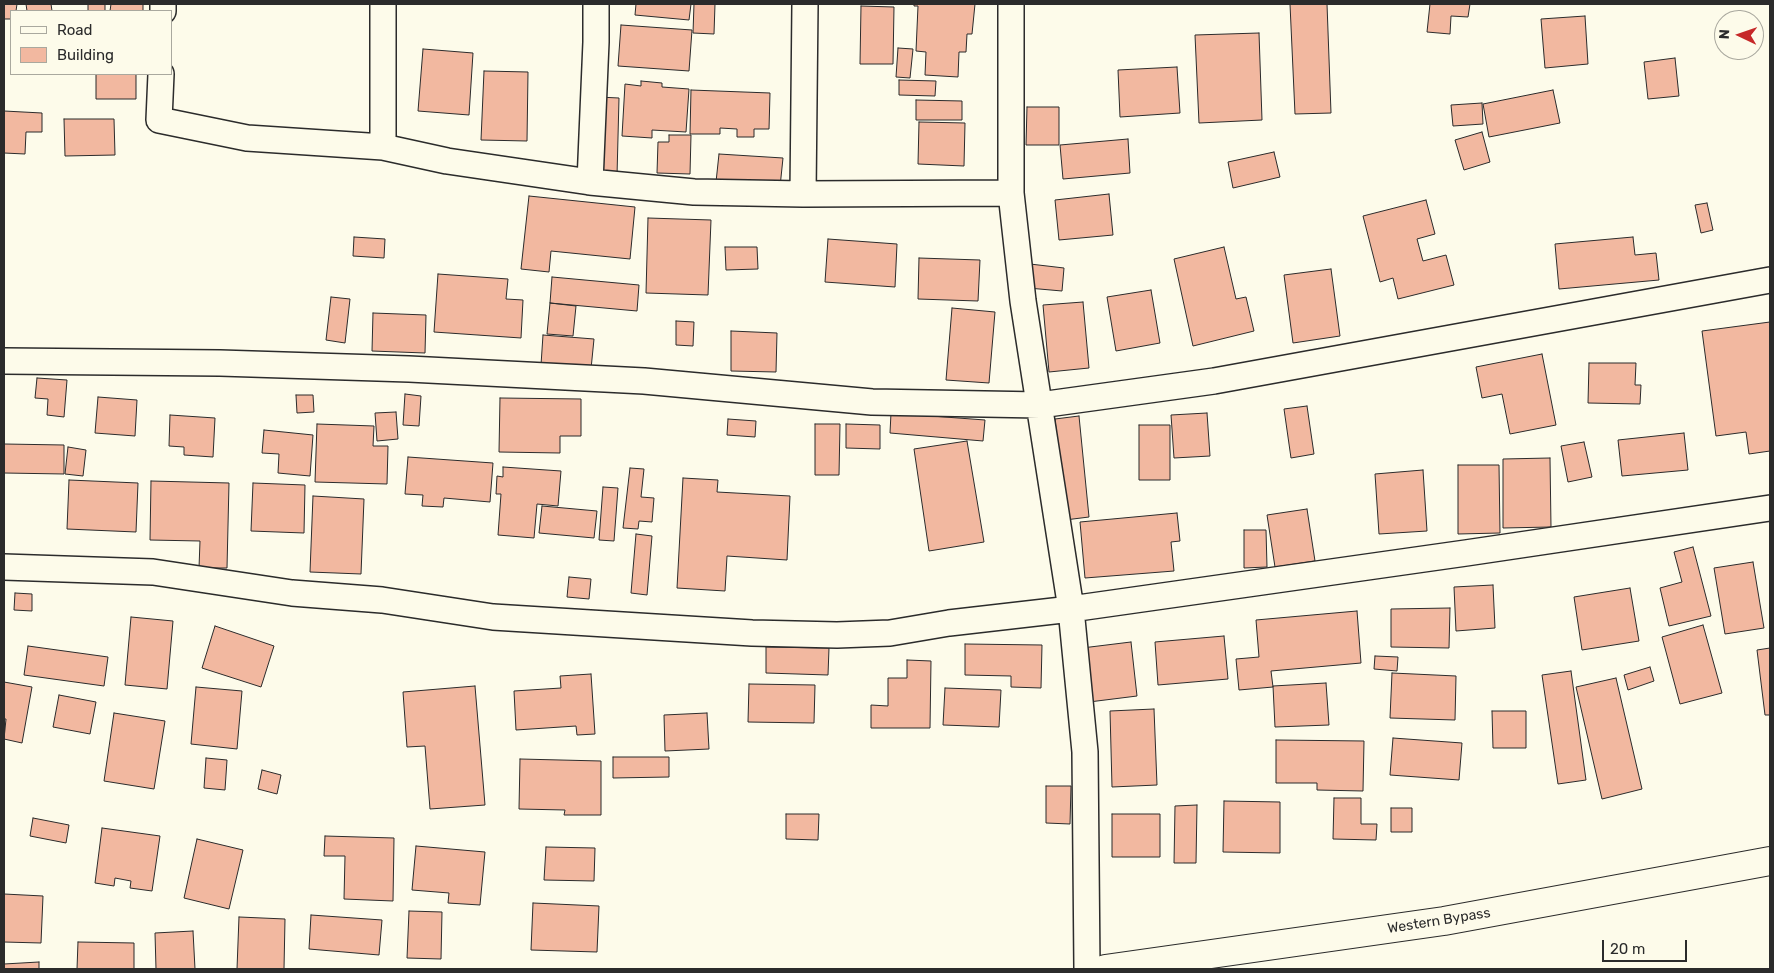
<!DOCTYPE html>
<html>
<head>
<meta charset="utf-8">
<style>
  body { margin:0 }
  #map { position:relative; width:1774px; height:973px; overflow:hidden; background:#fdfbea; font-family:Rubik,sans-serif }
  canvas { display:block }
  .frame { position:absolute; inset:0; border:5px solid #2b2b2b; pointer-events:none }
  .legend { position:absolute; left:10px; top:10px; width:162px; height:65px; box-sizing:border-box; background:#fdfbea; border:1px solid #a9a89e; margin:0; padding:6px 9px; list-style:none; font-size:15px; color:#2b2b2b }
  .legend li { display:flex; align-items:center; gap:10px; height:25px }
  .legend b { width:25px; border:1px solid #a9a89e }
  .north { position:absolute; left:1714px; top:10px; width:50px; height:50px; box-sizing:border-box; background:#fdfbea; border:1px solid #a9a89e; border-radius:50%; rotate:273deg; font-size:14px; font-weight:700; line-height:20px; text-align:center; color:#2b2b2b }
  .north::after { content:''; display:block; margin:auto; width:18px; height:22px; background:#c62828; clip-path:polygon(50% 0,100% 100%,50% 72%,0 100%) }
  .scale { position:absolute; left:1602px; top:940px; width:85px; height:22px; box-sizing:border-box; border:2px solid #2b2b2b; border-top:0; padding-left:6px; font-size:15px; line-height:18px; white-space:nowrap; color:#2b2b2b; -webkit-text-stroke:4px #fdfbea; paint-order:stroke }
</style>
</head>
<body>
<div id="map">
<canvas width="1774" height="973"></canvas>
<div class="frame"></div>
<ul class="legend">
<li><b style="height:6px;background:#fdfbea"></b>Road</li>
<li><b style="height:14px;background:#f2b8a0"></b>Building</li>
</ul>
<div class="north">N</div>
<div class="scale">20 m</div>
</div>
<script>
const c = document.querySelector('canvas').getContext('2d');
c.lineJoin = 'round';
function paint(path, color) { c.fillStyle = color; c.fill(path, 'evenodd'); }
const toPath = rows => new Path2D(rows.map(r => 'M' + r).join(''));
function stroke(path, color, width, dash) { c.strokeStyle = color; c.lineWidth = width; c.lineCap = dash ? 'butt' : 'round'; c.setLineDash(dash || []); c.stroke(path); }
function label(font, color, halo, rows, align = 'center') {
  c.font = font + ' Rubik,sans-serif'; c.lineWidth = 4; c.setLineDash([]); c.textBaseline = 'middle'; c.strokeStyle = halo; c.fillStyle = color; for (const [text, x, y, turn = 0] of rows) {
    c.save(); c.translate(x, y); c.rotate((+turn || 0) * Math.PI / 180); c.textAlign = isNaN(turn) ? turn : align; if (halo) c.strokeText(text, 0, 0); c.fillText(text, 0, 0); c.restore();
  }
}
const building = toPath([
  [4,4,17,4,16,11,11,11,11,19,4,19,4,4],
  [26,4,51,4,52,11,27,11,26,4],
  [88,4,105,4,105,11,88,11,88,4],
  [111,4,143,4,143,11,110,11,111,4],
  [636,4,691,4,689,20,635,15,636,4],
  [694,4,715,4,714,34,693,33,694,4],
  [914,4,975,4,972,34,967,34,966,52,959,52,958,77,925,75,926,52,916,51,918,6,914,6,914,4],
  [1290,4,1327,4,1331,113,1295,114,1290,4],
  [1430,4,1470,4,1468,17,1451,16,1450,34,1427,32,1430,4],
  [861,6,894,7,893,64,860,64,861,6],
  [1585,16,1588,64,1545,68,1541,19,1585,16],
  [621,25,692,30,689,71,618,66,621,25],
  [1259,33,1262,120,1199,123,1195,35,1259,33],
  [898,48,913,49,910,78,896,77,898,48],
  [423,49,473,53,469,115,418,111,423,49],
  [1675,58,1679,96,1648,99,1644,62,1675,58],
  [1177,67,1180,113,1120,117,1118,70,1177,67],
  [484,71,528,72,527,141,481,140,484,71],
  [96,74,136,74,136,99,96,99,96,74],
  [899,80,936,81,935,96,899,95,899,80],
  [641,81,662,83,662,87,689,89,686,132,652,130,652,138,622,136,625,84,641,86,641,81],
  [691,90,770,93,769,129,754,129,754,137,737,137,737,129,720,128,720,134,690,134,691,90],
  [1553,90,1560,123,1489,137,1483,104,1553,90],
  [598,97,619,98,617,176,596,175,598,97],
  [916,100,962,101,962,120,916,120,916,100],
  [1482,103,1483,124,1453,126,1451,105,1482,103],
  [1027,107,1059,107,1059,145,1026,145,1027,107],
  [4,111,42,113,42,132,26,132,25,154,4,153,4,111],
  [64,119,114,119,115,155,65,156,64,119],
  [919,122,965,123,964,166,918,164,919,122],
  [1482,132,1490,162,1464,170,1455,140,1482,132],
  [669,135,691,135,690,174,657,173,658,142,669,142,669,135],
  [1128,139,1130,173,1063,179,1060,145,1128,139],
  [1274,152,1280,177,1233,188,1228,162,1274,152],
  [719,154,783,158,780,187,716,182,719,154],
  [1109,194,1113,235,1059,240,1055,200,1109,194],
  [529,196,635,207,630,259,551,251,549,272,521,269,529,196],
  [1426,200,1435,234,1417,239,1423,261,1446,255,1454,285,1398,299,1393,278,1380,282,1363,216,1426,200],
  [1707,203,1713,230,1701,233,1695,205,1707,203],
  [648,218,711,220,708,295,646,293,648,218],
  [354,237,385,239,384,258,353,256,354,237],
  [1633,237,1635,255,1656,253,1659,280,1559,289,1555,244,1633,237],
  [828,239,897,244,895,287,825,282,828,239],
  [725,247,757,247,758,269,726,270,725,247],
  [1224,247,1236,299,1246,297,1254,331,1193,346,1174,259,1224,247],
  [919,258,980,260,978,301,918,299,919,258],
  [1030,264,1064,268,1062,291,1028,288,1030,264],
  [1331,269,1340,336,1293,343,1284,275,1331,269],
  [438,274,508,279,506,299,523,300,521,338,434,332,438,274],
  [552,277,639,285,637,311,550,303,552,277],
  [1151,290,1160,343,1116,351,1107,297,1151,290],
  [331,297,350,299,345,343,326,340,331,297],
  [1083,302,1089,368,1049,372,1043,305,1083,302],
  [550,303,576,306,573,336,547,334,550,303],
  [952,308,995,312,989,383,946,380,952,308],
  [373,313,426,315,425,353,372,351,373,313],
  [676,321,694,322,693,346,676,345,676,321],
  [1770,322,1770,451,1749,454,1746,432,1716,436,1702,331,1770,322],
  [731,331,777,333,776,372,731,371,731,331],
  [543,335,594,339,591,369,541,365,543,335],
  [1542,354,1556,425,1510,434,1502,394,1482,398,1476,367,1542,354],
  [1589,363,1636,363,1635,385,1641,385,1640,404,1588,403,1589,363],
  [37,378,67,380,64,417,47,415,48,399,35,398,37,378],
  [405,394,421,396,419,426,403,425,405,394],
  [296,395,313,395,314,412,297,413,296,395],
  [98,397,137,400,135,436,95,433,98,397],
  [500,398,581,399,581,436,560,436,560,453,499,452,500,398],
  [1307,406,1314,454,1291,458,1284,409,1307,406],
  [396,412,398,439,377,441,375,413,396,412],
  [891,413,985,420,983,441,890,433,891,413],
  [1207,413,1210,456,1174,458,1171,415,1207,413],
  [170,415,215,418,213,457,184,455,184,447,169,446,170,415],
  [1079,416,1089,517,1065,520,1055,419,1079,416],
  [728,419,756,421,755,437,727,435,728,419],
  [317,424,374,426,373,446,388,446,387,484,315,482,317,424],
  [815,424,840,424,839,475,815,475,815,424],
  [846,424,880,425,880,449,846,448,846,424],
  [1139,425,1170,425,1170,480,1139,480,1139,425],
  [264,430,313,435,310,476,278,473,279,454,262,453,264,430],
  [1684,433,1688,470,1622,476,1618,440,1684,433],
  [967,441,984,542,929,551,914,449,967,441],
  [1584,442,1592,477,1568,482,1561,446,1584,442],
  [4,444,64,445,64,474,4,473,4,444],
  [68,447,86,450,83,476,65,474,68,447],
  [408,457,493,463,490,502,444,498,443,507,422,506,423,495,405,494,408,457],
  [1550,458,1551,527,1503,528,1503,459,1550,458],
  [1458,465,1499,465,1500,533,1458,534,1458,465],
  [503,467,561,471,558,506,537,504,534,538,498,535,501,494,496,494,497,476,503,477,503,467],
  [630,468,644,469,641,497,654,498,652,522,639,521,638,529,623,528,630,468],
  [1423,470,1427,531,1379,534,1375,474,1423,470],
  [683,478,718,480,717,492,790,496,787,560,727,556,725,591,677,588,683,478],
  [69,480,138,483,136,532,67,529,69,480],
  [151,481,229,483,227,568,199,568,200,541,150,540,151,481],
  [253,483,305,485,304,533,251,531,253,483],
  [603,487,618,488,614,541,599,540,603,487],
  [313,496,364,499,361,574,310,572,313,496],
  [542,506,597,511,594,538,539,533,542,506],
  [1307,509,1315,561,1275,567,1267,515,1307,509],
  [1177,513,1180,541,1171,542,1174,571,1085,578,1080,522,1177,513],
  [1244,530,1266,530,1267,567,1244,568,1244,530],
  [636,534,652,536,647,595,631,593,636,534],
  [1693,547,1711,616,1669,626,1660,588,1682,582,1674,552,1693,547],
  [1753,562,1764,628,1725,634,1714,568,1753,562],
  [569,577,591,579,589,599,567,597,569,577],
  [1493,585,1495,628,1456,631,1454,587,1493,585],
  [1630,588,1639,641,1582,650,1574,597,1630,588],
  [15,593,32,594,32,611,14,610,15,593],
  [1450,608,1449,648,1391,647,1391,609,1450,608],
  [1357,611,1361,663,1271,671,1273,687,1239,690,1236,659,1259,657,1256,620,1357,611],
  [131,617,173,621,167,689,125,685,131,617],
  [1703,625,1722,693,1680,704,1662,637,1703,625],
  [215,626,274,646,261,687,202,668,215,626],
  [1224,636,1228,679,1158,685,1155,642,1224,636],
  [1131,642,1137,696,1089,702,1082,648,1131,642],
  [965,644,1042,645,1041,688,1011,687,1011,676,965,675,965,644],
  [28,646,108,657,104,686,24,675,28,646],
  [766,647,829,648,828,675,766,673,766,647],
  [1770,648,1770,715,1765,715,1757,650,1770,648],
  [1375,656,1398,657,1397,671,1374,669,1375,656],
  [907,660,931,661,930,728,871,728,871,705,888,706,888,678,907,678,907,660],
  [1650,667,1654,681,1628,690,1624,675,1650,667],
  [1571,671,1586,780,1558,784,1542,675,1571,671],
  [1392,673,1456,676,1455,720,1390,718,1392,673],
  [591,674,595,734,577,735,576,726,516,730,514,691,561,688,560,676,591,674],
  [1616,678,1642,789,1602,799,1576,687,1616,678],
  [4,682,32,687,22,743,4,739,6,719,4,719,4,682],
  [1326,683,1329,725,1275,727,1273,686,1326,683],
  [749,684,815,685,814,723,748,722,749,684],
  [475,686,485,805,430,809,425,746,407,747,403,692,475,686],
  [196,687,242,691,237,749,191,744,196,687],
  [945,688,1001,690,999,727,943,725,945,688],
  [59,695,96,702,90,734,53,727,59,695],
  [1154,709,1157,785,1112,787,1110,711,1154,709],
  [1492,711,1526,711,1526,748,1493,748,1492,711],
  [114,713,165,721,154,789,104,781,114,713],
  [707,713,709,749,665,751,664,715,707,713],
  [1393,738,1462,743,1459,780,1390,775,1393,738],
  [1276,740,1364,741,1363,791,1317,790,1317,783,1276,783,1276,740],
  [613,757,669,757,669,777,613,778,613,757],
  [206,758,227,760,225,790,204,788,206,758],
  [520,759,601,761,601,815,564,815,565,810,519,809,520,759],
  [262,770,281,775,277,794,258,789,262,770],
  [1046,786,1071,786,1070,824,1046,823,1046,786],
  [1334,798,1361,798,1361,824,1377,824,1376,840,1333,839,1334,798],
  [1224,801,1280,802,1280,853,1223,852,1224,801],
  [1197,805,1196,863,1174,863,1175,806,1197,805],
  [1391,808,1412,808,1412,832,1391,832,1391,808],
  [786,814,819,814,818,840,786,839,786,814],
  [1112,814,1160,814,1160,857,1112,857,1112,814],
  [33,818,69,825,66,843,30,836,33,818],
  [102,828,160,836,152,891,130,888,131,881,115,878,114,886,95,883,102,828],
  [325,836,394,838,393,901,344,899,345,856,324,856,325,836],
  [197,839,243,850,229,909,184,898,197,839],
  [416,846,485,852,480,905,448,903,449,893,412,890,416,846],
  [546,847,595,848,594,881,544,880,546,847],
  [4,894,43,896,41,943,4,942,4,894],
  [533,903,599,906,597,952,531,950,533,903],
  [409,911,442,912,441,959,407,958,409,911],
  [311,915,382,920,379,955,309,949,311,915],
  [239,917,285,919,284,969,237,969,239,917],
  [193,931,195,969,156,969,155,933,193,931],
  [78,942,134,943,134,969,77,969,78,942],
  [39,962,39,969,4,969,4,964,39,962]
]);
paint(building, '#f2b8a0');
stroke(building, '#2b2b2b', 1);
const street = toPath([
  [805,4,803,194,1011,193],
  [1011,4,1011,193,1023,301,1071,609,1085,752,1087,969],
  [163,11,163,4],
  [161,74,159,120,247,138,383,147,447,161,590,182,694,192,803,194],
  [383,147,383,4],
  [590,182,596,42,596,4],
  [4,361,220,363,409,369,644,381,872,402,1040,405,1214,381,1770,280],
  [4,567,153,572,292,593,382,600,493,617,752,633,837,635,890,633,949,623,1071,609,1466,553,1770,508]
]);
const primary = toPath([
  [1105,969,1444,921,1770,861]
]);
stroke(street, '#2b2b2b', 28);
stroke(primary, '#2b2b2b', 30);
stroke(street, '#fdfbea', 25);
stroke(primary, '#fdfbea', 28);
label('14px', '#2b2b2b', '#fdfbea', [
  ["Western Bypass",1439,921,-9]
]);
</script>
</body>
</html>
